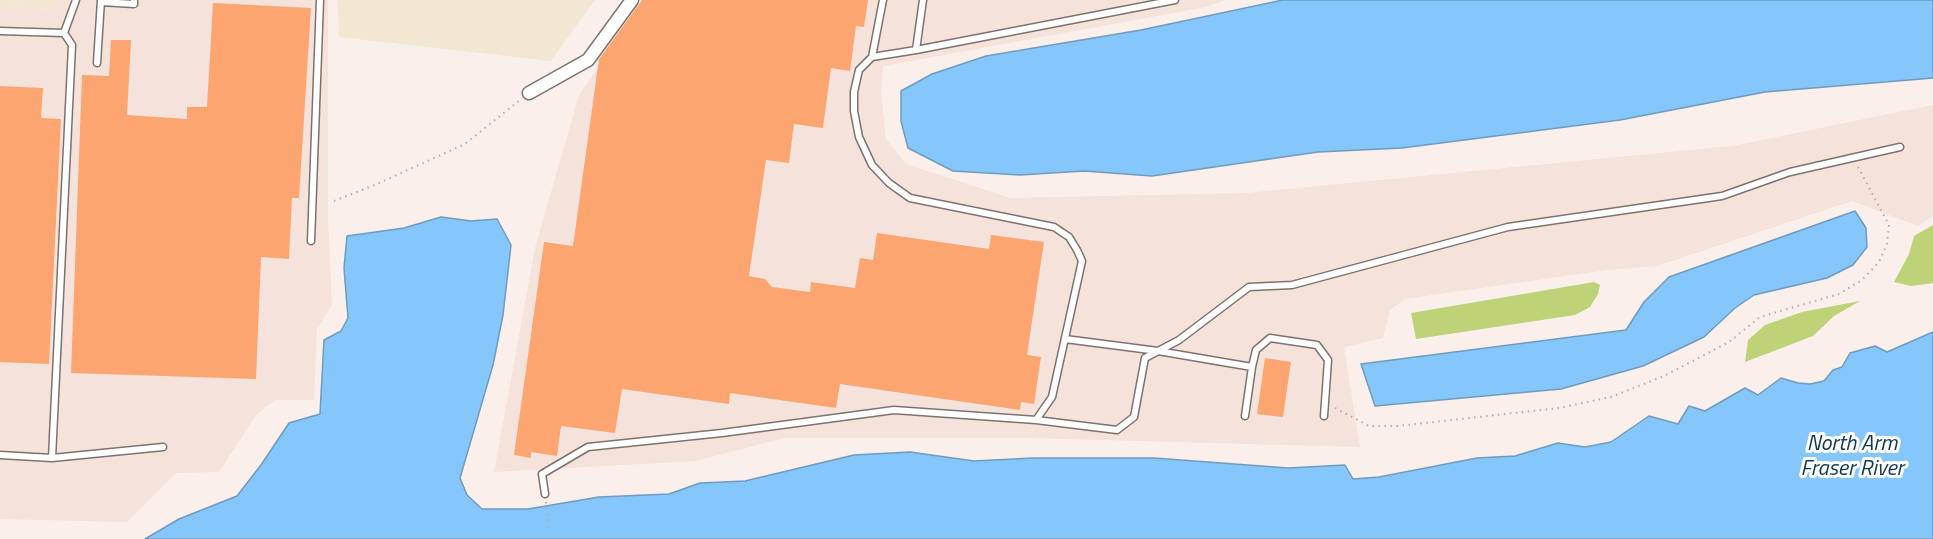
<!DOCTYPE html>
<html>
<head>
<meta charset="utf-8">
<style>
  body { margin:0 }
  canvas { display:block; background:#faefea }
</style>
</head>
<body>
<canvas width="1933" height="539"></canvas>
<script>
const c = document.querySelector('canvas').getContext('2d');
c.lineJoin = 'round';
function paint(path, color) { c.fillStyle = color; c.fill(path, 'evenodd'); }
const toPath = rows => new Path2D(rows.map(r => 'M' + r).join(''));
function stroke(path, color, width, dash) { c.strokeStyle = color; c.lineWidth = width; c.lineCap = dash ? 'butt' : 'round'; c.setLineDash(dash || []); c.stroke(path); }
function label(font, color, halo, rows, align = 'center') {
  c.font = font + ' "Titillium Web",sans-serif'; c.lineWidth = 6; c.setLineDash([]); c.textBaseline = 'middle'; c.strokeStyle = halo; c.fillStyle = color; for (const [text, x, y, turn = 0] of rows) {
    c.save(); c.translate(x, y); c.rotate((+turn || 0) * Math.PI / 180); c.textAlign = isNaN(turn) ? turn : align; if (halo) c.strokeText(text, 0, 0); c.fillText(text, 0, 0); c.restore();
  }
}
paint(toPath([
  [0,0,56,0,56,9,0,7],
  [338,0,595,0,551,61,339,37]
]), '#f1e7d2');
paint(toPath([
  [56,0,328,0,328,221,332,305,317,329,314,400,275,400,256,415,219,472,176,473,127,522,0,519,0,7,56,9],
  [646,0,1225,0,1206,7,883,66,881,92,886,139,906,164,1011,198,1246,193,1732,146,1933,105,1933,216,1918,226,1852,201,1657,266,1607,270,1405,299,1390,310,1383,338,1344,347,1360,447,1029,438,785,438,695,461,494,472,535,248,579,95]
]), '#f5e2da');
paint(toPath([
  [1933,225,1933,283,1911,286,1894,282,1909,254,1914,236],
  [1594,282,1600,285,1598,294,1590,307,1575,315,1416,339,1411,313],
  [1860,301,1834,316,1813,336,1745,362,1748,340,1765,325,1802,312]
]), '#bed378');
const water = toPath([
  [1283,0,1933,0,1933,78,1765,92,1620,120,1402,148,1318,152,1152,176,1084,171,1020,175,953,171,908,148,901,121,901,91,932,74,986,56,1141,30,1283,0],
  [1855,211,1866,228,1867,247,1853,265,1827,278,1754,295,1735,308,1704,337,1643,366,1561,389,1375,406,1361,364,1626,330,1644,302,1669,277,1855,211],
  [441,217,471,221,497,219,511,245,503,315,493,365,460,478,467,495,482,509,528,509,599,497,669,494,700,483,745,481,854,455,910,452,974,461,1033,458,1154,458,1288,468,1345,465,1353,479,1379,477,1477,458,1515,456,1558,443,1585,447,1611,442,1649,416,1678,424,1689,406,1705,411,1745,388,1758,395,1781,378,1798,383,1810,384,1824,381,1833,370,1842,367,1850,353,1875,346,1887,352,1933,332,1933,539,145,539,179,519,237,496,261,465,289,423,320,414,324,340,341,331,348,318,344,268,347,236,404,228,441,217]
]);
paint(water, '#85c7fb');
stroke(water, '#6e9bbf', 1.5);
paint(toPath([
  [642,0,868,0,864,27,856,26,850,71,831,68,823,128,794,124,789,163,766,160,749,276,765,279,772,287,810,292,811,282,855,288,860,258,873,260,877,233,989,249,991,235,1044,242,1027,355,1041,357,1034,404,1021,402,1020,410,840,384,836,408,730,393,729,404,622,389,615,433,561,426,557,456,531,452,531,458,514,455,544,242,573,246,599,59],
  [213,3,311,8,299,198,292,198,289,259,261,257,256,379,71,373,82,75,109,76,111,40,131,40,127,115,187,119,187,107,207,107],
  [0,86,43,88,41,118,61,119,49,364,0,362],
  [1265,358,1291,362,1283,417,1257,414]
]), '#fda571');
const service = toPath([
  [101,2,134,4,134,0],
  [0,31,64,33],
  [64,33,76,0],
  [916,50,923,0],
  [872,57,883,0],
  [97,63,101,0],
  [311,241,320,0],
  [1065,339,1158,351,1252,367],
  [1245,416,1252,367,1256,350,1270,338,1317,345,1328,360,1324,416],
  [1036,420,1117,430,1134,417,1145,358,1179,340,1249,287,1292,285,1508,227,1722,196,1790,172,1900,147],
  [0,455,52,458,163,447],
  [52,458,72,45,64,33],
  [545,494,542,474,588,447,722,433,894,410,1036,420,1052,397,1082,261,1077,250,1069,237,1054,227,910,198,889,183,872,165,859,137,854,111,854,92,859,70,872,57,916,50,1175,0]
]);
const minor = toPath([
  [529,93,588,60,632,0]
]);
stroke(service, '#7c736e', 9);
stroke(minor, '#7c736e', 15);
stroke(toPath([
  [334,201,377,184,465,144,520,100],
  [1335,408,1369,426,1398,426,1559,408,1611,397,1664,376,1729,342,1760,317,1839,294,1862,280,1879,262,1887,244,1889,225,1858,167],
  [546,502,548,527]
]), '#b6ada9', 2, [1.5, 4.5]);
stroke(service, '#fff', 6);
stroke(minor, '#fff', 12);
label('italic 22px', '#153a54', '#fff', [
  ["North Arm",1852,445],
  ["Fraser River",1852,470]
]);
</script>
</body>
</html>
